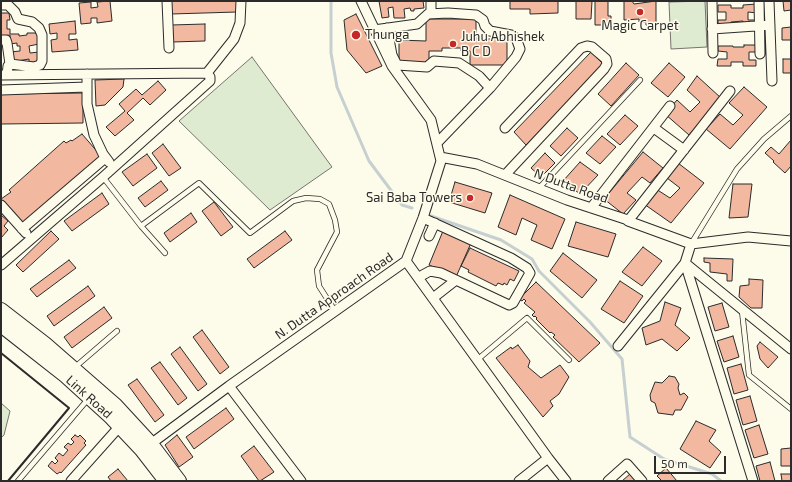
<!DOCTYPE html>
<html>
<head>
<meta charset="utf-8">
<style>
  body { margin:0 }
  #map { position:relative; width:792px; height:482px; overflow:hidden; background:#fdfbea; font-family:"Exo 2",sans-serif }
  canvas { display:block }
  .frame { position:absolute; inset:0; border:2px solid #2b2b2b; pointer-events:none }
  .scale { position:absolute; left:654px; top:456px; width:72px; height:18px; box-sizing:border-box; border:2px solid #2b2b2b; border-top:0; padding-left:5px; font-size:12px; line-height:14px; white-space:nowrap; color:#2b2b2b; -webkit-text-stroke:3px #fdfbea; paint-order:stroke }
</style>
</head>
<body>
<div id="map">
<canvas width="792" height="482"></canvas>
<div class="frame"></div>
<div class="scale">50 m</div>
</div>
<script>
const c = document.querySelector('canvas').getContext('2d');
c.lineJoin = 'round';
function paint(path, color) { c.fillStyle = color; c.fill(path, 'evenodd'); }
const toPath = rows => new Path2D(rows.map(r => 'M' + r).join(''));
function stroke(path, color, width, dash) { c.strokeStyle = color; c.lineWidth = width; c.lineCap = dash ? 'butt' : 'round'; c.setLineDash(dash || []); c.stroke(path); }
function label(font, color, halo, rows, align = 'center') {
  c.font = font + ' "Exo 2",sans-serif'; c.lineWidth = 3; c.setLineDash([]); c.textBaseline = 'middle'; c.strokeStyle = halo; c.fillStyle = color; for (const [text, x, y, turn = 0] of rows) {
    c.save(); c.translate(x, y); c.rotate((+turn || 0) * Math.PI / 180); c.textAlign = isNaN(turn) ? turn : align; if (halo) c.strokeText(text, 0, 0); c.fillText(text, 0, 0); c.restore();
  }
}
const green = toPath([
  [705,1,707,47,671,49,669,2,705,1],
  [252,57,332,167,270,210,179,121,252,57],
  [1,403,10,411,4,435,1,438,1,403]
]);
paint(green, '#deebd1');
stroke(green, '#74746e', 1);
stroke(toPath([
  [331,1,331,53,337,87,369,161,402,205,412,208],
  [431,216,501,240,532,259,539,271,590,322,622,359,630,437,664,459,712,474,721,481]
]), '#c7d0d0', 3);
const building = toPath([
  [110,1,112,21,97,23,97,18,91,18,91,23,81,24,79,3,91,2,91,8,98,7,97,2,110,1],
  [171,1,237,1,237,12,171,14,171,1],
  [379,1,423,1,424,8,414,9,414,11,411,11,410,8,404,9,405,18,394,18,393,7,388,8,389,17,382,18,379,1],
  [510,1,558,1,558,13,530,14,530,9,510,9,510,1],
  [576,1,592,1,591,19,576,19,576,1],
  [595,1,608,1,608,16,611,16,611,25,595,25,595,1],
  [624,1,632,1,634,4,656,1,656,25,646,25,646,22,639,22,639,19,624,20,624,1],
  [783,1,791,1,791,10,784,11,783,1],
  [757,4,757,13,748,12,748,20,756,20,756,25,743,25,743,21,731,22,731,25,718,26,718,20,726,20,726,12,718,12,718,5,731,5,731,8,743,8,743,5,757,4],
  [1,13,9,13,10,20,7,20,7,29,10,29,10,34,19,34,19,36,27,35,27,33,38,33,39,44,29,46,30,53,39,52,39,63,29,63,29,59,11,62,10,52,20,51,20,46,17,46,17,43,10,44,10,35,1,36,1,13],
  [356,14,382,66,366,73,347,50,344,20,356,14],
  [426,19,476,19,476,39,507,39,507,65,470,65,470,51,461,51,461,48,442,48,442,51,429,51,429,63,399,63,399,40,426,41,426,19],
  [75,21,76,34,69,34,69,40,77,39,78,50,52,52,51,40,57,39,57,33,50,34,49,24,75,21],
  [205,24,205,41,172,42,171,25,205,24],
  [791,27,791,40,782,40,782,28,791,27],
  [744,45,757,45,757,52,749,52,749,60,756,60,756,66,743,66,743,62,731,62,731,66,717,66,718,59,727,59,727,52,718,51,718,46,733,46,733,47,744,47,744,45],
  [591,52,604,65,526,145,514,132,591,52],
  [783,59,791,59,791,73,783,73,783,59],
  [626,63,639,75,611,106,598,94,626,63],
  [669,63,685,77,668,97,651,83,669,63],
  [697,76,721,98,689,135,665,114,677,100,690,112,700,102,687,90,697,76],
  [124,79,123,87,105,105,96,106,95,80,124,79],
  [158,81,166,90,150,105,143,98,127,113,134,120,115,136,106,127,125,111,119,104,136,89,142,95,158,81],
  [744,87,767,107,730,149,706,129,720,114,733,125,743,115,729,103,744,87],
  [83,93,83,123,1,124,1,94,83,93],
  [625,115,638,126,620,145,607,134,625,115],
  [567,128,578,138,561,156,550,146,567,128],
  [82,134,101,156,23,224,1,199,11,192,9,190,64,141,66,143,71,140,72,141,82,134],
  [602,136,616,147,600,164,586,153,602,136],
  [791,140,791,166,785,173,773,162,774,161,765,153,771,147,779,154,791,140],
  [163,144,181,168,169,176,152,153,163,144],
  [643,152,663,168,650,183,642,177,627,193,636,200,623,214,604,199,643,152],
  [545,153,555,163,541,177,531,168,545,153],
  [147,154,157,168,133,186,122,172,147,154],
  [580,162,598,175,580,194,563,181,580,162],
  [678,163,704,183,671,223,644,204,656,189,670,198,680,188,667,178,678,163],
  [161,181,168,190,145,207,138,198,161,181],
  [455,182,492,193,485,213,449,202,455,182],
  [733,184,752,184,748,217,729,218,733,184],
  [102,193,109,204,72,231,64,221,102,193],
  [510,195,565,219,552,249,531,240,537,225,522,218,516,235,498,227,510,195],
  [214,202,233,227,221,236,202,211,214,202],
  [191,213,197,222,170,242,164,233,191,213],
  [1,215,8,221,4,226,8,230,1,238,1,215],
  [576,222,616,234,608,257,568,246,576,222],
  [51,231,59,239,23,272,16,265,51,231],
  [285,231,292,240,254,268,247,259,285,231],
  [443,231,471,243,456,277,429,265,443,231],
  [643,247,662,261,642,286,622,272,643,247],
  [470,248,519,271,514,281,510,279,507,285,504,283,503,285,498,283,496,286,468,272,469,270,461,266,470,248],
  [563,253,597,280,582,298,550,271,563,253],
  [704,258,733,259,732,281,727,281,727,274,710,272,710,263,704,262,704,258],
  [69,260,76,268,37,297,30,289,69,260],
  [749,279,763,280,762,308,751,308,739,297,740,286,749,285,749,279],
  [620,281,643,296,624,323,601,309,620,281],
  [536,282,600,343,579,362,553,337,555,335,551,332,550,333,536,319,537,318,535,316,534,317,532,315,535,312,524,303,526,301,524,299,522,301,519,299,536,282],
  [88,286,95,296,54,326,47,316,88,286],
  [665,302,681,308,675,325,690,338,677,351,662,339,646,345,642,328,660,321,665,302],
  [722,303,729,327,715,331,708,307,722,303],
  [104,307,112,318,72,348,64,337,104,307],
  [202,330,229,367,220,374,193,337,202,330],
  [733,336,739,357,724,362,717,341,733,336],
  [760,342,778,357,768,368,760,359,757,346,760,342],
  [518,345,530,361,528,367,541,378,560,365,569,377,559,394,550,401,553,406,543,417,496,358,511,347,512,349,518,345],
  [180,347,207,384,198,391,171,354,180,347],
  [160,362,187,398,178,405,151,368,160,362],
  [741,364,748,390,734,394,727,368,741,364],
  [669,376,675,377,679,384,678,388,680,395,684,393,688,397,681,410,675,410,673,415,658,413,655,403,651,401,650,395,655,382,662,383,669,376],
  [137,379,164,415,155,422,128,385,137,379],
  [750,396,757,421,743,425,736,400,750,396],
  [226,408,234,419,194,449,186,437,226,408],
  [696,421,716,430,709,441,721,452,710,468,680,449,696,421],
  [759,425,768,454,754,458,745,430,759,425],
  [75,435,78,437,80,435,86,441,84,443,86,445,61,473,60,472,57,474,48,466,52,461,55,464,58,461,55,458,59,453,63,456,68,450,64,447,68,443,71,445,74,442,71,439,75,435],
  [177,435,193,457,179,467,165,445,177,435],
  [254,446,274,472,260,481,259,481,241,456,254,446],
  [791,448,791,466,781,466,781,449,791,448],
  [770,462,775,481,760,481,756,466,770,462],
  [666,468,677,481,662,481,657,476,666,468],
  [118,469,128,481,111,481,108,477,118,469],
  [630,474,636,481,622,481,630,474],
  [781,474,791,474,791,481,782,481,781,474]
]);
paint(building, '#f2b8a0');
stroke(building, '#2b2b2b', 1);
const service = toPath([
  [103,177,141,226,199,183,250,233,293,201,306,198,320,199,329,204,335,220,337,232,317,270,319,286,335,311],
  [539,188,640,80],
  [141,226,165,253],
  [691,244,737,169,764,139,791,116],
  [742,311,749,375,791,409],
  [477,360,527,318,569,360],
  [74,368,117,331],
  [18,481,89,398]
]);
const minor = toPath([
  [167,1,169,48],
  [431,1,431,14],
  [712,1,713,53],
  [759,1,760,54],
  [769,1,772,81],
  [1,5,8,5,15,12,18,19,32,22,39,28,42,35,42,61,40,65,34,67,10,64,8,66,7,75],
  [387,28,392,55,397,65,427,67,434,61,459,63,479,76,490,88],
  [712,29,770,25],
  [374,30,417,24,428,14,448,13,476,15,483,20,485,26,490,31,511,35,516,38,520,49,516,57,490,88,437,143],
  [1,40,6,40,7,43,10,64],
  [207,73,234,39,240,23,241,1],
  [87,74,87,104,94,135,103,154,109,162],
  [1,75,207,73,210,77,210,81,103,177,1,265],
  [1,90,87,87],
  [505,128,581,48,587,46,592,47,606,59,607,64,604,69,505,175],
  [654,128,684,150],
  [440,157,477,164,567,200,628,220,628,221,691,244,748,237,791,241],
  [1,205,26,233],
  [591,208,670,106],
  [628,221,730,91],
  [22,229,105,158],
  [429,236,435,223],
  [691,244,685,263,753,481],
  [406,261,548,458],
  [419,277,430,271,441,273,509,305,513,303,530,273,527,268,511,258,423,218],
  [433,298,456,280],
  [618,346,685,263,791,349],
  [229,386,301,481],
  [148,446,229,386,406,261,423,218,441,161,431,120,392,66,361,1],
  [71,481,120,426],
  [519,481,548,458,566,481],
  [608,481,627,464,642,481]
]);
const primary = toPath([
  [1,310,45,344,115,405,151,444,179,481],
  [1,325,66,376,110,416,142,450,166,481]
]);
stroke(service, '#2b2b2b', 6);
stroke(minor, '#2b2b2b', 11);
stroke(primary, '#2b2b2b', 16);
stroke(service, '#fdfbea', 4.5);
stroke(minor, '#fdfbea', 9);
stroke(primary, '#fdfbea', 14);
stroke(toPath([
  [1,353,69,408,8,481]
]), '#2b2b2b', 2);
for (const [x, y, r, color] of [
  [640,12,4,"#c62828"],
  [356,35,5,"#c62828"],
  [453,44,4,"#c62828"],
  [470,198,4,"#c62828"]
]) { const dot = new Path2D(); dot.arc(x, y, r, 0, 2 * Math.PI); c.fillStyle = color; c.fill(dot); stroke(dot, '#fdfbea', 1.5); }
label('13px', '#2b2b2b', '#fdfbea', [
  ["Magic Carpet",640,26,"center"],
  ["Thunga",365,35],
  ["Juhu Abhishek",461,37],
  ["B C D",461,52],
  ["Sai Baba Towers",462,198,"right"]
], 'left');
label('13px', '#2b2b2b', '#fdfbea', [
  ["N Dutta Road",571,186,20],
  ["N. Dutta Approach Road",334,296,-35],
  ["Link Road",89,397,42]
]);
</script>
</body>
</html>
